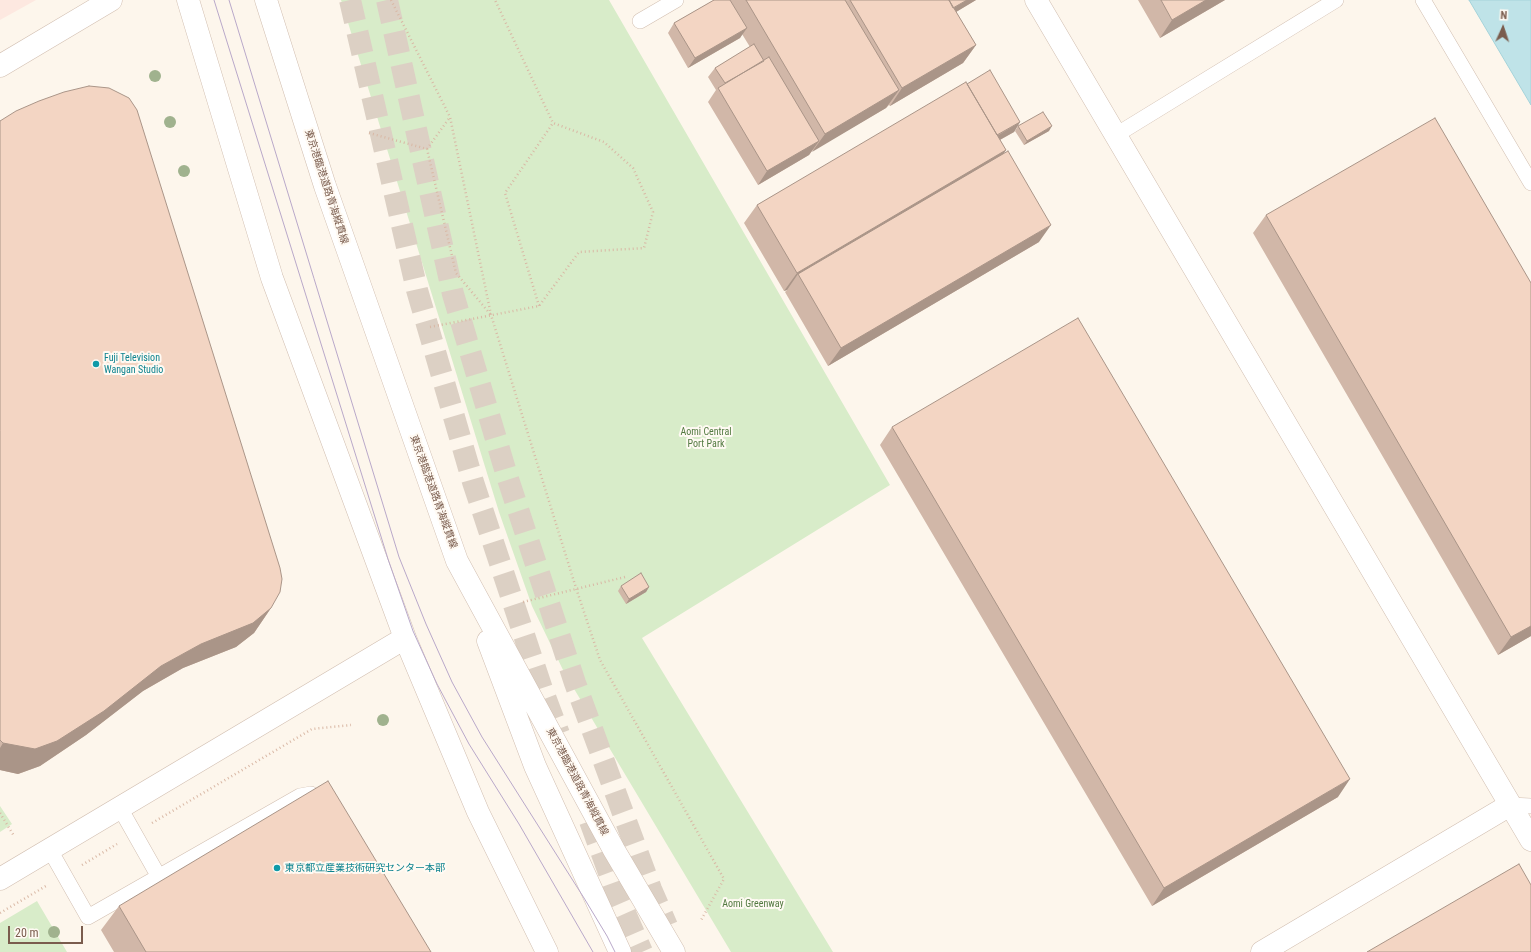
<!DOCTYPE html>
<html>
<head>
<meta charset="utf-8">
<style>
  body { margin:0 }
  #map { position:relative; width:1531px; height:952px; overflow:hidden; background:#fdf6ec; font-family:"Roboto Condensed",sans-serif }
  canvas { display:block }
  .north { position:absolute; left:1483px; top:8px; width:40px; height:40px; -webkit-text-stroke:3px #fffaf3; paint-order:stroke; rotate:3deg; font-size:11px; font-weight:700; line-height:16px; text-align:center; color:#7a5c4d }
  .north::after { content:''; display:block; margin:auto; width:14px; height:18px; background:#7a5c4d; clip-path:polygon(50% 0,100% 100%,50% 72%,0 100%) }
  .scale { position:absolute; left:8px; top:926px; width:75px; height:18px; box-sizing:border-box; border:2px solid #7a5c4d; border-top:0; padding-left:5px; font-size:12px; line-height:14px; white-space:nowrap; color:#7a5c4d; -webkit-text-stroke:3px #fffaf3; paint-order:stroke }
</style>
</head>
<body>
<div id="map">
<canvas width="1531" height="952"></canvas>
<div class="north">N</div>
<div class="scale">20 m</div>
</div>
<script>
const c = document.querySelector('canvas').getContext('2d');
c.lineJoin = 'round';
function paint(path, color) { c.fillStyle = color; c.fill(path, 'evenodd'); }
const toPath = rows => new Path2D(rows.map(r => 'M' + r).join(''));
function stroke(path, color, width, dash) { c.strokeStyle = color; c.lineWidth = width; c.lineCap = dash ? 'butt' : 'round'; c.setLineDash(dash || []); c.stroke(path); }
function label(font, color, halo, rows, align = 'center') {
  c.font = font + ' "Roboto Condensed","Noto Sans JP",sans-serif'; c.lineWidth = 4; c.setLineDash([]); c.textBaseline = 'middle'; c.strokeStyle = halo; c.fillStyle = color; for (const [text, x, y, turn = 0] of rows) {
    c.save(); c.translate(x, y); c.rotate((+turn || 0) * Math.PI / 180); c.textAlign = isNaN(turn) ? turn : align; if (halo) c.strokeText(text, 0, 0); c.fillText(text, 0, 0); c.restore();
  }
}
paint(toPath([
  [0,0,36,0,0,20]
]), '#fde8e0');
paint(toPath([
  [341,0,609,0,890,485,642,638,833,952,731,952,564,672,532,606,499,512],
  [0,806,12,824,0,832],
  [37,901,67,952,0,952,0,923]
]), '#d8ecc9');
const water = toPath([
  [1469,0,1531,0,1531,105,1469,0]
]);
paint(water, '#bfe3e8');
stroke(water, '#a5d3da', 1);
stroke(toPath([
  [350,0,417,290,473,482,542,689,559,734],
  [387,0,453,294,507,476,575,683,651,889,667,926],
  [590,821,618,897,642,952]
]), '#dcd0c4', 22, [22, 11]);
const service = toPath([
  [1423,0,1531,183],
  [640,21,676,0],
  [1116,135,1336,0],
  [1510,805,1531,806],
  [120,808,159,877],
  [50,850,88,917,300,796,311,794,321,800]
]);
const tertiary = toPath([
  [188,0,272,278,405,638,478,812,547,952],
  [266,0,325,186,457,561,614,850,674,952],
  [1036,0,1531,840],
  [0,66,111,0],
  [488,641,535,766,620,952],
  [0,879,405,638],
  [1262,952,1510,805]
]);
stroke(service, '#d1beb0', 16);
stroke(tertiary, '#d1beb0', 23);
stroke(toPath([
  [391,0,450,117,491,315,576,588,600,660,724,879,700,922],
  [369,133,427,149,456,273,491,315],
  [427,149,450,117],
  [539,306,505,193,553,123],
  [430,327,539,306,579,252,644,248,653,212,633,168,604,142,553,123,495,0],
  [523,602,625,577],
  [0,813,14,836],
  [152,823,312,729,351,725],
  [82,865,117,844],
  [0,913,46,886]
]), '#d9b8a5', 2.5, [1, 3]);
stroke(service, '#fff', 15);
stroke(tertiary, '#fff', 22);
stroke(toPath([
  [214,0,388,559,413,631,437,684,469,744,519,824,593,952],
  [229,0,399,557,426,624,452,682,482,737,584,898,607,936,615,952]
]), '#b9a8c9', 1);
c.fillStyle = '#a0b28e';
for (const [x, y] of [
  [155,76],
  [170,122],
  [184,171],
  [383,720],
  [54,932]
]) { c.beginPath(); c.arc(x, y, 6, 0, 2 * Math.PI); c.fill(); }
paint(toPath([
  [714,0,976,0,956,12,976,45,963,63,890,106,889,105,886,108,812,151,809,155,758,185,708,102,716,90,708,77,715,68,750,47,742,34,740,38,688,68,668,33,674,23],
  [1138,0,1225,0,1160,38],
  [967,84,1020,122,1014,132,1000,140,1006,150,1004,153,1039,242,828,366,785,292,787,290,784,291,744,223,757,205],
  [0,121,271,608,254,633,236,647,183,668,143,691,86,735,40,766,18,774,0,770],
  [1018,126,1049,131,1024,145,1015,131],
  [1266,215,1531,283,1531,636,1498,655,1253,233],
  [892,427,1338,797,1152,906,880,445],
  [621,586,649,587,646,592,626,604,618,591],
  [119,906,431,952,114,952,101,930]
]), '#d1b7a8');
paint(toPath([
  [967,0,976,0,941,21,947,12],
  [1206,0,1225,0,1160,38,1172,20],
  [747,28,740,38,688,68,695,58],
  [976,45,963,63,890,106,902,88],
  [899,90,886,108,812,152,825,134],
  [1020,122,1014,132,985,148,992,139],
  [1052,126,1049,131,1024,145,1027,141],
  [819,141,809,155,758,185,767,171],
  [1006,150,994,168,798,274,787,290,784,291,797,273],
  [1051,225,1039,242,828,366,841,348],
  [649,587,646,592,626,604,629,599],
  [271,608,254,633,236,647,183,668,143,691,86,735,40,766,18,774,0,770,0,748,3,743,161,666,201,644],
  [1531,626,1531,636,1498,655,1511,637],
  [1350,779,1338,797,1152,906,1164,888]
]), '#aa9588');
const building = toPath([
  [714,0,730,0,747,28,695,58,674,23,714,0],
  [746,0,845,0,899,90,825,134,746,0],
  [850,0,949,0,976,45,902,88,850,0],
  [949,0,967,0,953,8,949,0],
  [1161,0,1206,0,1172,20,1161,0],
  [754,44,764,61,725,83,715,68,754,44],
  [769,57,819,141,767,171,718,88,769,57],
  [990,70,1020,122,997,135,967,84,990,70],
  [966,82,1006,150,797,273,757,205,966,82],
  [89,86,109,88,129,98,137,110,280,568,282,579,280,592,271,608,253,623,201,644,161,666,104,711,57,741,35,749,3,743,0,740,0,121,16,111,39,101,64,92,89,86],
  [1043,112,1052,126,1027,141,1018,126,1043,112],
  [1435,118,1531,283,1531,626,1511,637,1266,215,1435,118],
  [1008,151,1051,225,841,348,798,274,1008,151],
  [1078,318,1350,779,1164,888,892,427,1078,318],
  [641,573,649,587,629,599,621,586,641,573],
  [328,781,431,952,146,952,119,906,328,781],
  [1519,864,1531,885,1531,952,1367,952,1519,864]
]);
paint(building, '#f3d5c3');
stroke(building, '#aa9588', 1);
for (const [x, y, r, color] of [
  [96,364,4,"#0f9aa8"],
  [277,868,4,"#0f9aa8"]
]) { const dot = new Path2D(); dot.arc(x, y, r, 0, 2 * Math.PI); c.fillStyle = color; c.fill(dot); stroke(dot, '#fffaf3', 1.5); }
label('10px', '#7a5c4d', '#fffaf3', [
  ["東京港臨港道路青海縦貫線",326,187,72],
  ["東京港臨港道路青海縦貫線",433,492,70],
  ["東京港臨港道路青海縦貫線",577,782,62]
]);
label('10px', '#0d838f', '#fffaf3', [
  ["Fuji Television",104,358],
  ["Wangan Studio",104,370],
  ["東京都立産業技術研究センター本部",285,868]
], 'left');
label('10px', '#537a41', '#fffaf3', [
  ["Aomi Central",706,432],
  ["Port Park",706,444],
  ["Aomi Greenway",753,904]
]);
</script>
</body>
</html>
